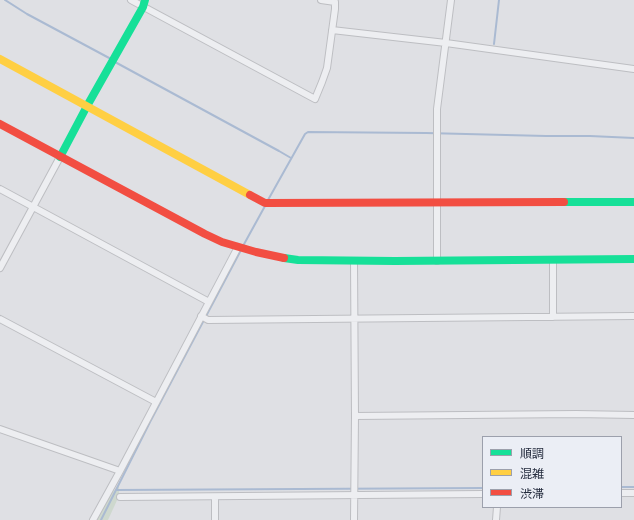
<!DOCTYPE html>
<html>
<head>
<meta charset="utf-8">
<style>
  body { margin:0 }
  #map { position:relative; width:634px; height:520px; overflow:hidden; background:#dfe0e4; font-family:Commissioner,"Noto Sans JP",sans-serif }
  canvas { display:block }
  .legend { position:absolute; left:482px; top:436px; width:140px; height:72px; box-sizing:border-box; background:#ebeef5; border:1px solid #9ca0ac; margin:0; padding:5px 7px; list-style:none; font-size:12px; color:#252c3e }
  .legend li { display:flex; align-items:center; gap:8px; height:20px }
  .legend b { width:20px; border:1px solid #9ca0ac }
</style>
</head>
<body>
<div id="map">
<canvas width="634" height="520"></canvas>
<ul class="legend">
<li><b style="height:5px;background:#16e098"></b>順調</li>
<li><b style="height:5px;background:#ffcf43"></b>混雑</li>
<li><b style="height:5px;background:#f24e42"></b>渋滞</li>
</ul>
</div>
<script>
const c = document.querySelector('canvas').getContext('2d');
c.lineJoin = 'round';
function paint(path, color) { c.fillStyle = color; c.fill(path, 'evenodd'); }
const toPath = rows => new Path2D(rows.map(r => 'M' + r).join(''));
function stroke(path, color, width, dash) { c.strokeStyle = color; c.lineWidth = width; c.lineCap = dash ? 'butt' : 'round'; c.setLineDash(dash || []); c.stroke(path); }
paint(toPath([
  [119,485,119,496,108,520,95,520,108,497]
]), '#ced8ce');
stroke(toPath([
  [5,0,27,14,111,59],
  [494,44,499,0],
  [115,62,279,151,291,158],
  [268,200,305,134,308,132,426,133,546,136,590,136,634,138],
  [243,246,265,206],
  [621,487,634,487],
  [116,490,483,488],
  [101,520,150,422,241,250]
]), '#aabad2', 2);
const street = toPath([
  [131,0,315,99,322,82,327,68,335,9,335,2,321,0],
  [332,30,446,43,634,69],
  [0,189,209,302],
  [553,260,553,317],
  [437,261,437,109,451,0],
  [0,268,60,157],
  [201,316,208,320,634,316],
  [0,319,156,402],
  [355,416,576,414,634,415],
  [0,429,120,471],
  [621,493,634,493],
  [120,497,483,494],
  [93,520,120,471,238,247],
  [215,520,215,497],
  [354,520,355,416,354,261],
  [496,520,497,507]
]);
stroke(street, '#bdbec2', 8);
stroke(street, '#edeef1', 6);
stroke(toPath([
  [60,157,87,106,143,7,145,0],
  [564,202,634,202],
  [284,258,298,260,395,261,634,259]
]), '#16e098', 8);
stroke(toPath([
  [0,59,250,195]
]), '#ffcf43', 8);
stroke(toPath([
  [0,124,205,234,222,242,256,252,284,258],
  [250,195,265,203,564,202]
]), '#f24e42', 8);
</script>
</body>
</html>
